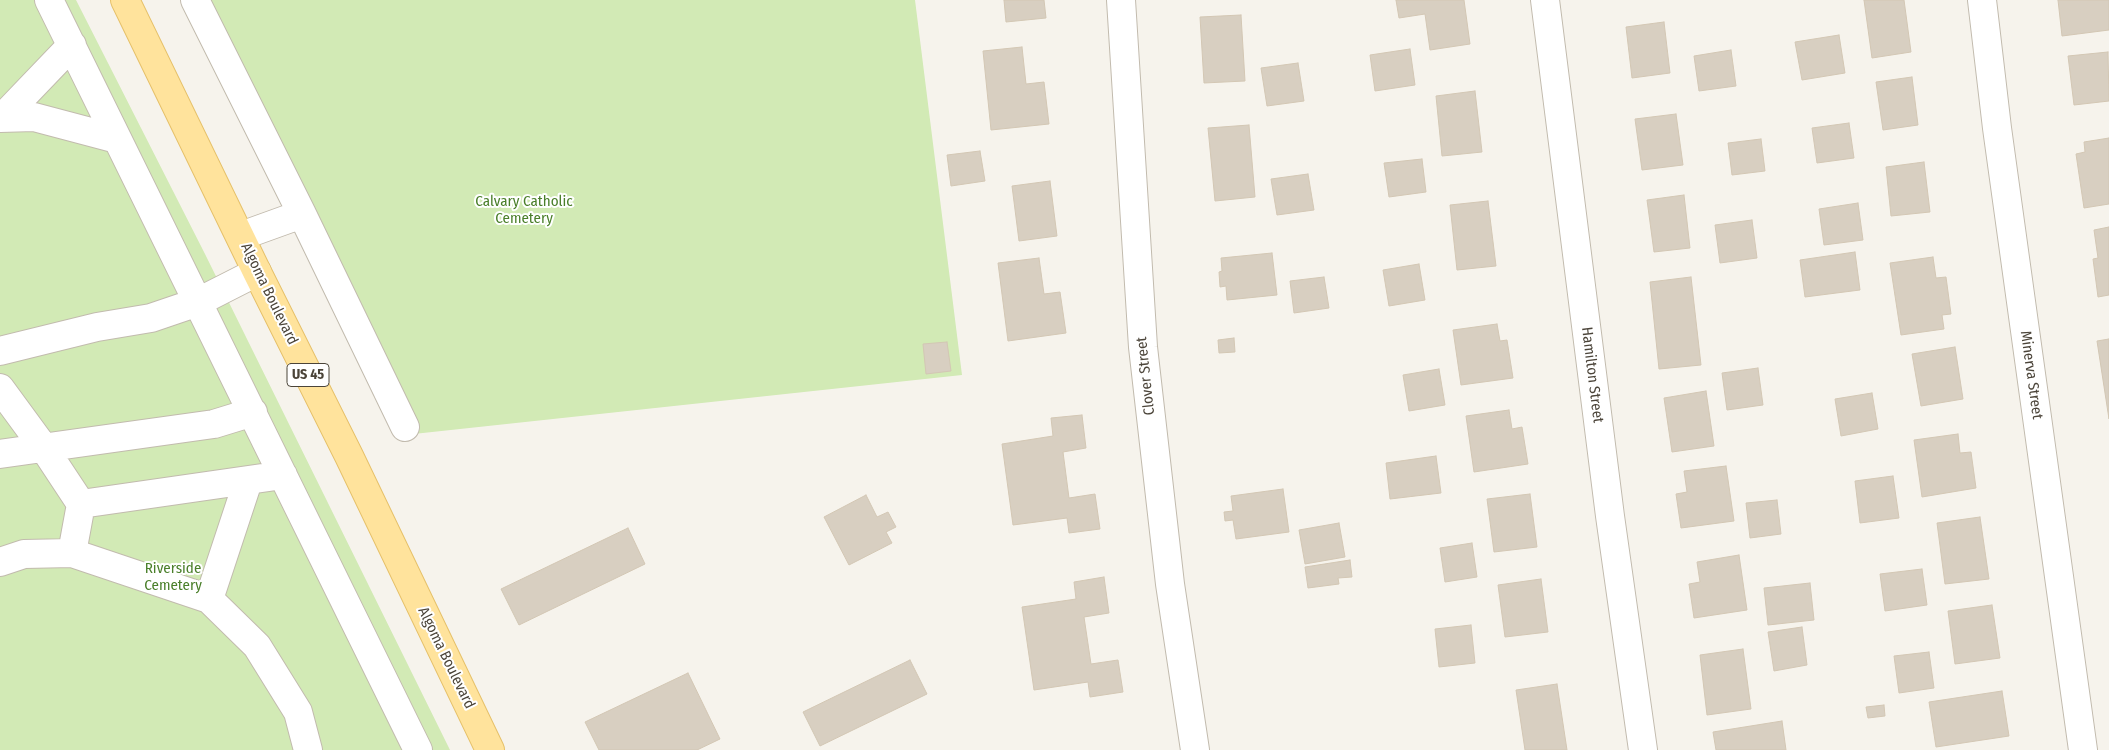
<!DOCTYPE html>
<html>
<head>
<meta charset="utf-8">
<style>
  body { margin:0 }
  canvas { display:block; background:#f6f3ec }
</style>
</head>
<body>
<canvas width="2109" height="750"></canvas>
<script>
const c = document.querySelector('canvas').getContext('2d');
c.lineJoin = 'round';
function paint(path, color) { c.fillStyle = color; c.fill(path, 'evenodd'); }
const toPath = rows => new Path2D(rows.map(r => 'M' + r).join(''));
function stroke(path, color, width, dash) { c.strokeStyle = color; c.lineWidth = width; c.lineCap = dash ? 'butt' : 'round'; c.setLineDash(dash || []); c.stroke(path); }
function label(font, color, halo, rows, align = 'center') {
  c.font = font + ' "Fira Sans Condensed",sans-serif'; c.lineWidth = 4; c.setLineDash([]); c.textBaseline = 'middle'; c.strokeStyle = halo; c.fillStyle = color; for (const [text, x, y, turn = 0] of rows) {
    c.save(); c.translate(x, y); c.rotate((+turn || 0) * Math.PI / 180); c.textAlign = isNaN(turn) ? turn : align; if (halo) c.strokeText(text, 0, 0); c.fillText(text, 0, 0); c.restore();
  }
}
paint(toPath([
  [0,0,76,0,205,254,450,750,0,750],
  [181,0,915,0,962,375,395,436]
]), '#d2eab5');
const building = toPath([
  [1004,0,1044,0,1046,18,1006,22,1004,0],
  [1396,0,1464,0,1470,44,1430,50,1425,14,1399,18,1396,0],
  [1864,0,1904,0,1911,52,1872,58,1864,0],
  [2058,0,2109,0,2109,30,2062,36,2058,0],
  [1241,15,1245,81,1204,83,1200,17,1241,15],
  [1664,22,1670,73,1632,78,1626,27,1664,22],
  [1839,35,1845,73,1802,80,1795,42,1839,35],
  [1022,47,1026,84,1044,82,1049,124,991,130,983,51,1022,47],
  [1410,49,1415,85,1375,91,1370,55,1410,49],
  [1731,50,1736,86,1699,91,1694,56,1731,50],
  [2108,52,2109,101,2074,105,2068,56,2108,52],
  [1298,63,1304,101,1267,106,1261,68,1298,63],
  [1912,77,1918,125,1883,130,1876,82,1912,77],
  [1475,91,1482,152,1442,156,1436,96,1475,91],
  [1676,114,1683,165,1642,170,1635,119,1676,114],
  [1849,123,1854,158,1817,163,1812,128,1849,123],
  [1249,125,1255,197,1215,201,1208,128,1249,125],
  [2109,138,2109,204,2084,208,2076,154,2085,152,2084,142,2109,138],
  [1761,139,1765,171,1732,175,1728,143,1761,139],
  [980,151,985,181,951,186,947,155,980,151],
  [1422,159,1426,192,1389,197,1384,163,1422,159],
  [1924,162,1930,212,1891,216,1886,167,1924,162],
  [1308,174,1314,210,1277,215,1271,179,1308,174],
  [1050,181,1057,236,1019,241,1012,186,1050,181],
  [1684,195,1690,248,1654,252,1647,200,1684,195],
  [1488,201,1496,266,1457,270,1450,205,1488,201],
  [1858,203,1863,240,1824,245,1819,209,1858,203],
  [1752,220,1757,258,1720,263,1715,225,1752,220],
  [2109,227,2109,295,2098,297,2093,259,2098,258,2094,230,2109,227],
  [1855,252,1860,290,1805,297,1800,260,1855,252],
  [1272,253,1277,295,1227,300,1226,286,1220,287,1219,272,1222,271,1221,258,1272,253],
  [1933,257,1936,278,1946,277,1951,314,1942,315,1944,329,1901,335,1890,263,1933,257],
  [1039,258,1044,294,1060,292,1066,333,1008,341,998,263,1039,258],
  [1419,264,1425,300,1389,306,1383,270,1419,264],
  [1324,277,1329,308,1294,313,1290,281,1324,277],
  [1691,277,1701,365,1659,369,1650,282,1691,277],
  [1497,324,1500,341,1507,340,1513,378,1461,385,1453,330,1497,324],
  [1234,338,1235,352,1219,353,1218,340,1234,338],
  [2109,339,2109,419,2097,341,2109,339],
  [947,342,951,371,926,374,923,344,947,342],
  [1955,347,1963,399,1921,406,1912,354,1955,347],
  [1758,368,1763,405,1727,410,1722,373,1758,368],
  [1439,369,1445,405,1409,411,1403,375,1439,369],
  [1706,391,1714,446,1672,452,1664,398,1706,391],
  [1872,393,1878,429,1841,436,1835,399,1872,393],
  [1509,410,1512,429,1522,427,1528,464,1474,472,1466,416,1509,410],
  [1082,415,1086,448,1063,452,1069,498,1095,494,1100,529,1069,533,1067,518,1013,525,1002,444,1053,436,1051,418,1082,415],
  [1958,434,1960,453,1971,452,1976,488,1922,497,1914,440,1958,434],
  [1436,456,1441,493,1390,499,1386,463,1436,456],
  [1726,466,1734,521,1681,528,1676,494,1687,492,1684,471,1726,466],
  [1893,476,1899,518,1860,523,1855,481,1893,476],
  [1283,489,1289,532,1236,539,1233,520,1225,521,1224,512,1233,511,1231,496,1283,489],
  [1530,494,1537,547,1494,552,1487,499,1530,494],
  [866,495,877,517,888,512,896,527,886,532,892,543,849,565,824,517,866,495],
  [1777,500,1781,534,1750,538,1746,503,1777,500],
  [1980,517,1989,579,1945,584,1937,523,1980,517],
  [1339,523,1345,557,1305,564,1299,530,1339,523],
  [628,528,645,564,519,625,501,589,628,528],
  [1472,543,1477,577,1445,582,1440,548,1472,543],
  [1739,555,1747,610,1694,618,1689,584,1700,582,1697,562,1739,555],
  [1350,560,1352,577,1338,578,1339,584,1308,588,1305,567,1350,560],
  [1922,569,1927,605,1885,611,1880,574,1922,569],
  [1104,577,1109,613,1084,617,1091,664,1118,660,1123,692,1090,697,1088,682,1034,690,1022,607,1076,599,1074,582,1104,577],
  [1541,579,1548,632,1505,637,1498,585,1541,579],
  [1810,583,1814,620,1768,625,1764,588,1810,583],
  [1992,605,2000,658,1955,664,1948,611,1992,605],
  [1471,625,1475,663,1439,667,1435,629,1471,625],
  [1802,627,1807,665,1774,671,1768,632,1802,627],
  [1743,649,1751,709,1707,715,1700,655,1743,649],
  [1929,652,1934,688,1899,693,1894,656,1929,652],
  [910,660,927,694,820,746,803,712,910,660],
  [688,673,720,739,697,750,599,750,585,722,688,673],
  [1557,684,1567,750,1525,750,1516,690,1557,684],
  [2002,691,2009,736,1936,747,1929,702,2002,691],
  [1884,705,1885,716,1868,718,1866,707,1884,705],
  [1782,721,1786,750,1716,750,1713,732,1782,721]
]);
paint(building, '#d8cfc1');
stroke(building, '#d3c7b4', 1);
const minor = toPath([
  [49,0,418,750],
  [195,0,302,214,241,236],
  [1121,0,1143,347,1170,584,1195,750],
  [1545,0,1610,516,1643,750],
  [1982,0,1997,128,2083,750],
  [0,118,34,117,117,139],
  [2,118,72,45],
  [302,214,405,427],
  [0,351,97,327,151,318,198,302,257,272],
  [0,388,44,448,81,504,72,553],
  [0,454,214,424,253,412],
  [81,504,283,475],
  [0,562,24,554,72,553,209,599,257,646,298,712,308,750],
  [209,599,248,481]
]);
const major = toPath([
  [125,0,257,272,349,456,490,750]
]);
stroke(minor, '#c2bbae', 30);
stroke(major, '#e6c16a', 30);
stroke(minor, '#fff', 28);
stroke(major, '#ffe39c', 28);
for (const [x, y, w] of [
  [308,375,42]
]) { const box = new Path2D(); box.roundRect(x - w / 2, y - 11.5, w, 23, 4); c.fillStyle = '#fff'; c.fill(box); stroke(box, '#4b4439', 1); }
label('bold 14px', '#4b4439', null, [
  ["US 45",308,375]
]);
label('15px', '#4a7f2a', '#fff', [
  ["Calvary Catholic",524,202],
  ["Cemetery",524,219],
  ["Riverside",173,569],
  ["Cemetery",173,586]
]);
label('15px', '#4b4439', '#fff', [
  ["Algoma Boulevard",269,294,64],
  ["Hamilton Street",1592,375,83],
  ["Minerva Street",2031,375,82],
  ["Clover Street",1146,376,-96],
  ["Algoma Boulevard",446,658,64]
]);
</script>
</body>
</html>
